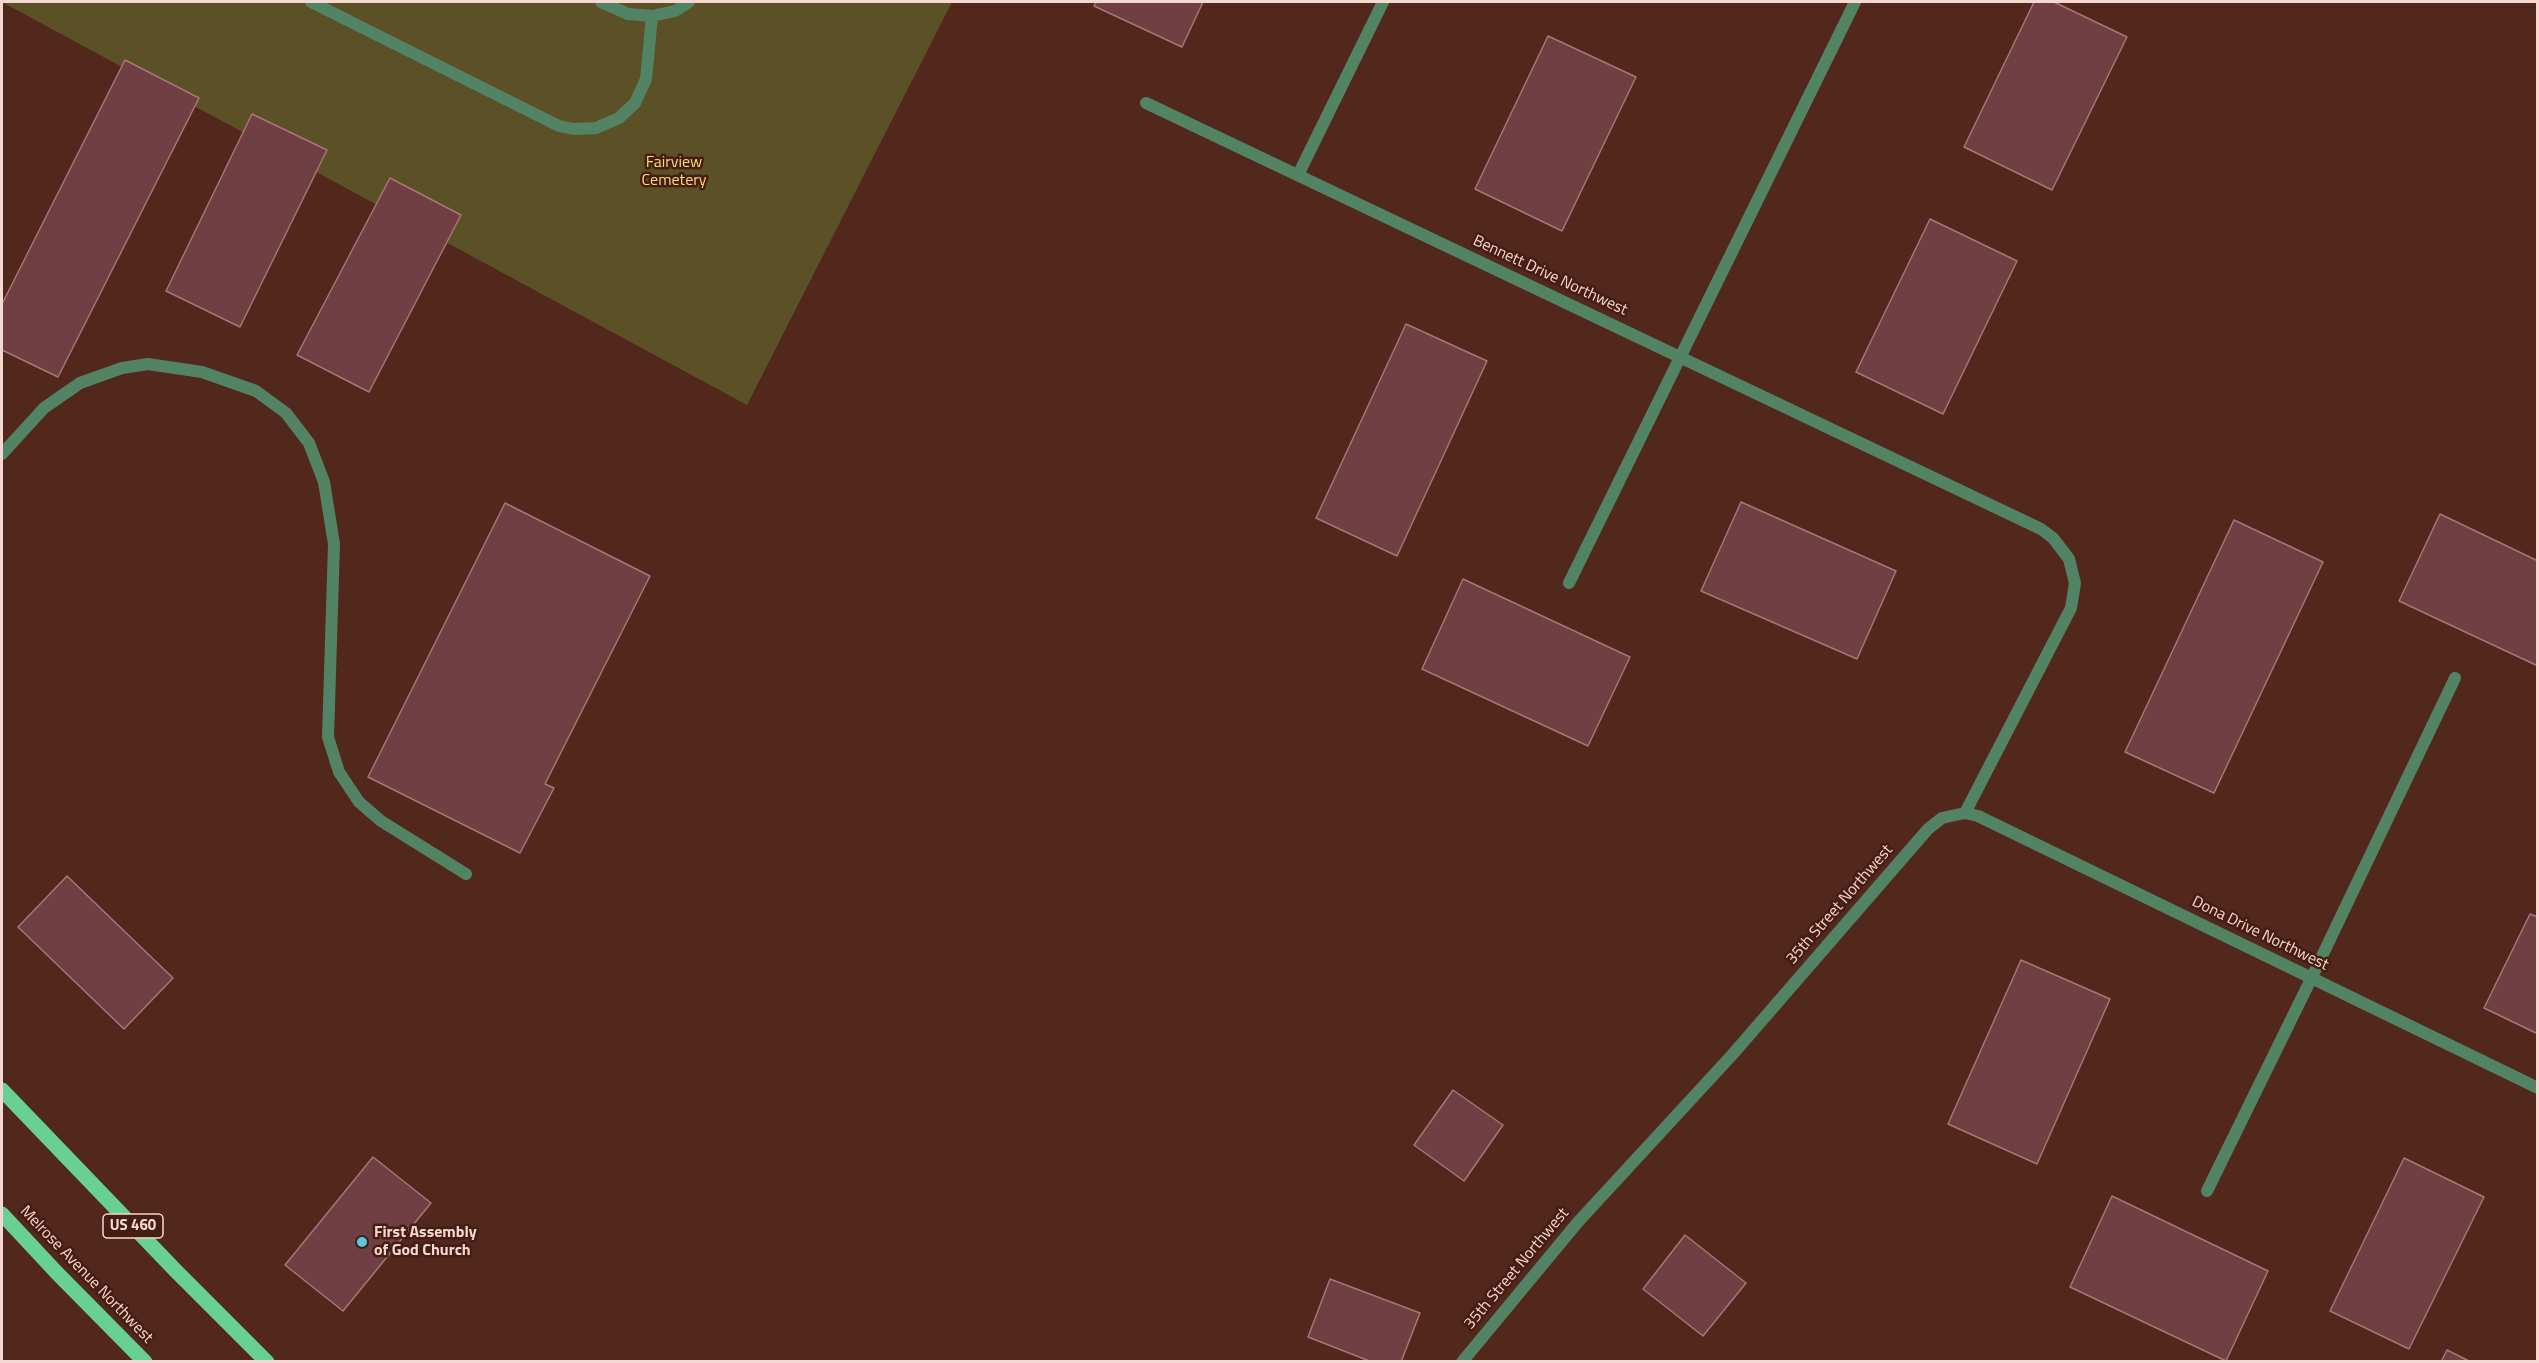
<!DOCTYPE html>
<html>
<head>
<meta charset="utf-8">
<style>
  body { margin:0 }
  #map { position:relative; width:2539px; height:1363px; overflow:hidden; background:#52271c; font-family:"Titillium Web",sans-serif }
  canvas { display:block }
  .frame { position:absolute; inset:0; border:3px solid #f5d8d1; pointer-events:none }
</style>
</head>
<body>
<div id="map">
<canvas width="2539" height="1363"></canvas>
<div class="frame"></div>
</div>
<script>
const c = document.querySelector('canvas').getContext('2d');
c.lineJoin = 'round';
function paint(path, color) { c.fillStyle = color; c.fill(path, 'evenodd'); }
const toPath = rows => new Path2D(rows.map(r => 'M' + r).join(''));
function stroke(path, color, width, dash) { c.strokeStyle = color; c.lineWidth = width; c.lineCap = dash ? 'butt' : 'round'; c.setLineDash(dash || []); c.stroke(path); }
function label(font, color, halo, rows, align = 'center') {
  c.font = font + ' "Titillium Web",sans-serif'; c.lineWidth = 5; c.setLineDash([]); c.textBaseline = 'middle'; c.strokeStyle = halo; c.fillStyle = color; for (const [text, x, y, turn = 0] of rows) {
    c.save(); c.translate(x, y); c.rotate((+turn || 0) * Math.PI / 180); c.textAlign = isNaN(turn) ? turn : align; if (halo) c.strokeText(text, 0, 0); c.fillText(text, 0, 0); c.restore();
  }
}
paint(toPath([
  [2,2,952,2,747,405]
]), '#5c5126');
const building = toPath([
  [1096,2,1203,2,1182,47,1094,6,1096,2],
  [2034,2,2054,2,2127,37,2052,190,1964,147,2034,2],
  [1548,36,1636,77,1562,231,1475,189,1548,36],
  [125,60,199,98,58,377,2,350,2,304,125,60],
  [252,114,327,150,240,327,166,291,252,114],
  [390,178,461,215,369,392,297,355,390,178],
  [1930,219,2017,261,1943,414,1856,372,1930,219],
  [1406,324,1487,361,1397,556,1316,518,1406,324],
  [1741,502,1896,571,1857,659,1701,591,1741,502],
  [505,503,650,576,545,784,554,788,520,853,368,777,505,503],
  [2440,514,2538,561,2538,666,2399,601,2440,514],
  [2234,520,2323,562,2214,793,2125,752,2234,520],
  [1463,579,1630,657,1588,746,1422,669,1463,579],
  [67,876,173,978,124,1029,18,927,67,876],
  [2530,914,2538,917,2538,1034,2484,1008,2530,914],
  [2021,960,2110,999,2037,1164,1948,1124,2021,960],
  [1453,1090,1503,1125,1464,1181,1414,1145,1453,1090],
  [373,1157,431,1203,343,1311,285,1265,373,1157],
  [2404,1158,2484,1197,2409,1349,2330,1311,2404,1158],
  [2112,1196,2268,1271,2226,1361,2070,1287,2112,1196],
  [1685,1235,1746,1283,1703,1336,1643,1289,1685,1235],
  [1330,1279,1420,1313,1401,1362,1372,1362,1308,1337,1330,1279],
  [2447,1350,2471,1362,2441,1362,2447,1350]
]);
paint(building, '#6f3f43');
stroke(building, '#aa7578', 1.5);
stroke(toPath([
  [311,2,559,126,573,129,596,128,619,118,635,103,646,79,652,16],
  [601,2,628,14,652,16,675,11,689,2],
  [2,454,44,408,80,383,122,368,148,364,202,372,256,391,286,413,309,443,324,482,334,544,328,737,339,772,359,802,381,821,466,874],
  [2207,1191,2312,977]
]), '#538365', 12);
stroke(toPath([
  [1146,103,2041,529,2053,538,2069,559,2075,583,2071,608,1965,813,1942,818,1928,829,1732,1055,1578,1222,1462,1362],
  [1298,175,1383,2],
  [1569,583,1855,2],
  [1965,813,1978,816,2538,1088],
  [2312,977,2455,678]
]), '#538365', 12);
stroke(toPath([
  [2,1090,176,1271,267,1362],
  [2,1214,57,1273,145,1362]
]), '#67d092', 15);
for (const [x, y, r, color] of [
  [362,1242,6,"#58c9e3"]
]) { const dot = new Path2D(); dot.arc(x, y, r, 0, 2 * Math.PI); c.fillStyle = color; c.fill(dot); stroke(dot, '#461d12', 2); }
for (const [x, y, w] of [
  [133,1226,60]
]) { const box = new Path2D(); box.roundRect(x - w / 2, y - 12, w, 24, 4.5); c.fillStyle = '#461d12'; c.fill(box); stroke(box, '#f5d8d1', 1.5); }
label('bold 15px', '#f5d8d1', null, [
  ["US 460",133,1226]
]);
label('16px', '#f7de77', '#461d12', [
  ["Fairview",674,163],
  ["Cemetery",674,181]
]);
label('16px', '#f5d8d1', '#461d12', [
  ["Bennett Drive Northwest",1550,276,25],
  ["35th Street Northwest",1840,905,-49],
  ["Dona Drive Northwest",2260,934,26],
  ["35th Street Northwest",1517,1269,-50],
  ["Melrose Avenue Northwest",86,1275,46]
]);
label('bold 16px', '#f5d8d1', '#461d12', [
  ["First Assembly",374,1233],
  ["of God Church",374,1251]
], 'left');
</script>
</body>
</html>
